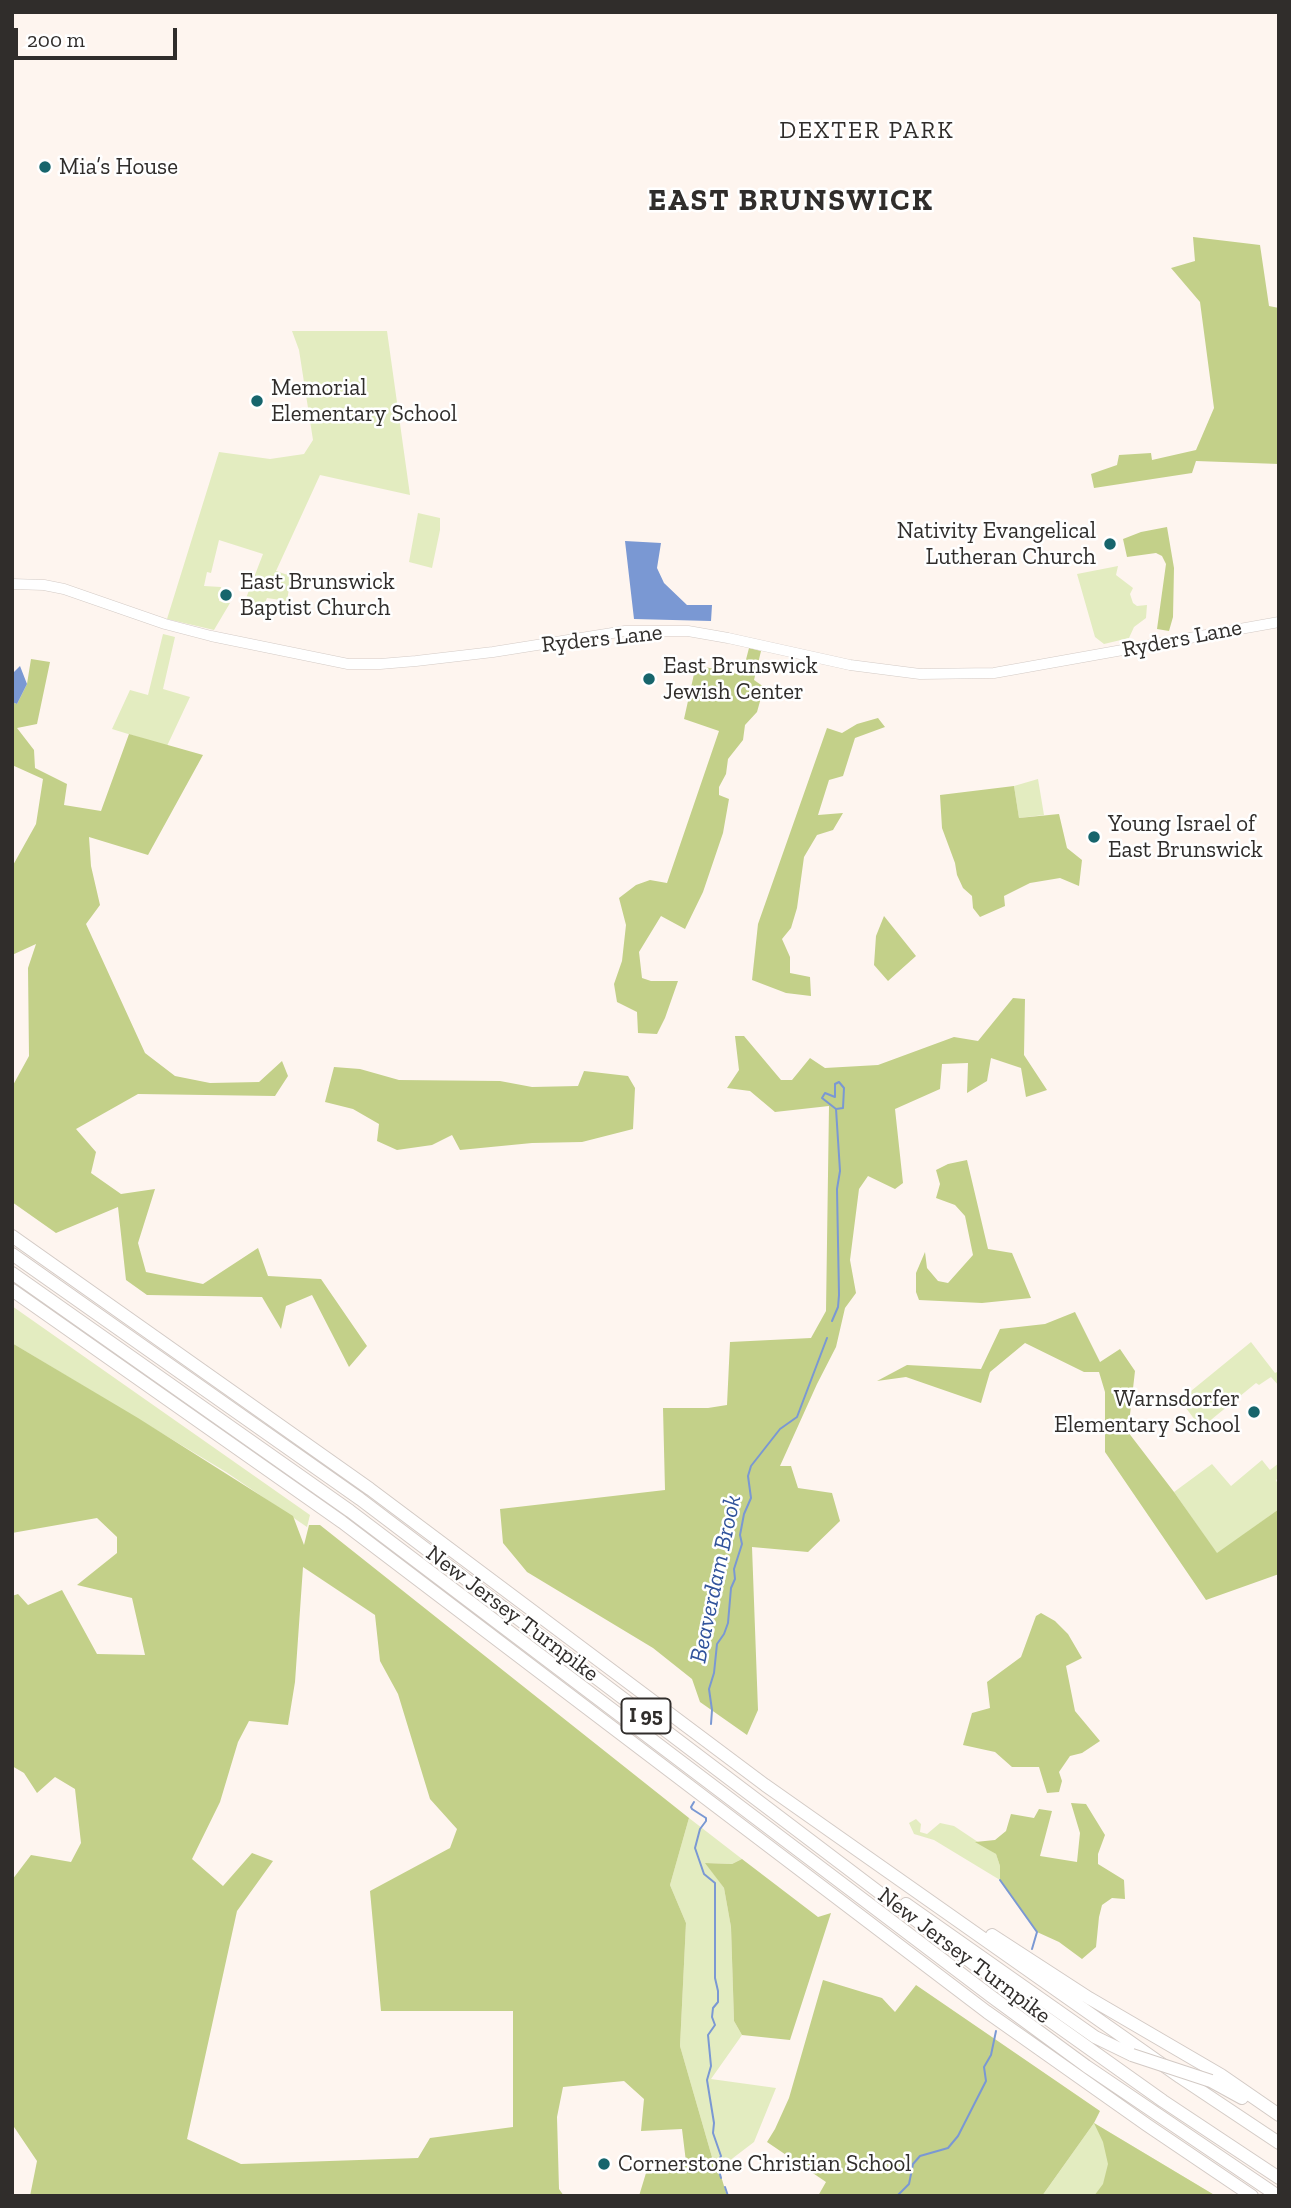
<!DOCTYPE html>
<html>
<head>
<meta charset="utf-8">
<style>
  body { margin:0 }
  #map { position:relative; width:1291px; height:2208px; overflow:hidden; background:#fef5ef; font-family:"Zilla Slab",serif }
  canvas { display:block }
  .frame { position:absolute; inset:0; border:14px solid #302d2b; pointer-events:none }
  .scale { position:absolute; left:14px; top:28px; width:163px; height:32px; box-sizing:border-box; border:4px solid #302d2b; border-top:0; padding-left:9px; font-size:21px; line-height:24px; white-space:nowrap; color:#302d2b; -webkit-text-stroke:5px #fff; paint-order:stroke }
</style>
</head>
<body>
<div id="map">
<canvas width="1291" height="2208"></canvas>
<div class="frame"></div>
<div class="scale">200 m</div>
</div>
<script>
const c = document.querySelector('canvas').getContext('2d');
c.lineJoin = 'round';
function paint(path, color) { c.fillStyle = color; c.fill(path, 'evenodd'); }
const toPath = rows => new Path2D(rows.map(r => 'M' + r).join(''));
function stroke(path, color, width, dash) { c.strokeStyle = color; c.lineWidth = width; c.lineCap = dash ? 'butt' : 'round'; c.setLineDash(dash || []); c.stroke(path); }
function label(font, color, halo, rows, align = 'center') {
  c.font = font + ' "Zilla Slab",serif'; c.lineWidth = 5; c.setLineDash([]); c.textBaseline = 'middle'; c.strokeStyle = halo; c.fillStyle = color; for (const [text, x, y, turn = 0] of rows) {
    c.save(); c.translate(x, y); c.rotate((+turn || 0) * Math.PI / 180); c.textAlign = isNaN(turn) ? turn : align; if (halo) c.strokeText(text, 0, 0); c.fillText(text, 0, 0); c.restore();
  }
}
paint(toPath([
  [292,331,387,331,410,495,320,475,276,571,291,576,287,601,267,598,262,610,243,606,263,554,219,540,211,573,207,572,204,586,221,587,219,601,230,603,214,630,167,619,219,452,270,459,304,454,313,440,299,350],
  [418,513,440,518,440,530,432,568,409,562],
  [1118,566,1116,575,1133,588,1130,594,1133,603,1137,606,1147,605,1146,618,1134,627,1129,638,1104,644,1095,637,1077,574],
  [163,634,175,637,163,689,190,697,167,746,112,729,130,690,148,695],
  [1038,779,1044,815,1019,818,1014,786],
  [12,1306,310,1515,307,1527,226,1472,12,1343],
  [1251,1342,1275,1373,1279,1371,1279,1386,1271,1377,1259,1385,1256,1383,1201,1428,1180,1400],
  [1262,1460,1270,1470,1279,1463,1279,1478,1276,1480,1279,1487,1279,1509,1217,1554,1174,1492,1212,1464,1231,1486],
  [689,1818,742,1859,732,1864,706,1863,724,1888,731,1927,734,2021,742,2035,711,2079,776,2088,754,2142,716,2171,680,2046,686,1923,670,1885],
  [916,1819,921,1824,920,1832,927,1834,940,1823,954,1826,996,1854,1000,1866,1000,1880,934,1840,914,1834,909,1823],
  [1094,2123,1216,2196,1042,2196]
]), '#e3ecc0');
paint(toPath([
  [1193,237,1260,245,1269,306,1279,308,1279,464,1196,461,1192,473,1094,488,1091,474,1117,465,1119,455,1151,453,1152,460,1196,450,1214,408,1200,302,1171,268,1195,261],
  [1167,527,1174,568,1173,617,1169,631,1157,629,1166,564,1162,556,1156,553,1127,557,1123,539,1141,532],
  [749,648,761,651,754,680,764,687,757,712,745,725,743,740,728,759,726,774,719,787,719,795,729,799,723,833,703,892,685,929,661,916,639,952,642,978,651,981,678,981,665,1018,657,1034,638,1033,637,1012,617,1002,614,984,622,961,626,925,619,898,636,885,650,880,667,883,719,731,684,719,696,665,742,675],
  [31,659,50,662,37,724,17,728,34,750,35,768,67,784,64,805,101,811,129,734,203,755,148,855,89,837,91,866,100,905,86,924,145,1053,175,1076,210,1083,259,1082,282,1061,288,1076,275,1096,138,1094,76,1129,96,1152,91,1173,121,1194,155,1189,138,1243,146,1272,203,1284,258,1248,268,1276,321,1279,367,1346,349,1367,312,1295,286,1306,281,1329,262,1297,147,1295,126,1280,118,1207,56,1233,12,1202,12,1087,29,1056,28,968,36,944,12,955,12,867,36,824,43,779,12,765,12,702,17,704,27,684],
  [878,718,885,727,855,738,843,776,829,780,818,815,843,813,833,830,817,835,804,857,797,908,791,928,782,939,790,957,790,973,810,977,811,996,786,993,752,980,758,924,827,728,842,733,857,724],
  [1014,786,1019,818,1059,814,1067,848,1082,860,1079,886,1060,878,1030,883,1004,896,1005,906,980,917,973,908,972,896,963,888,957,875,955,863,942,828,940,795],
  [884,916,916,956,888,981,874,965,876,936],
  [1013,998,1025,999,1024,1055,1047,1090,1026,1097,1021,1068,991,1058,987,1081,967,1093,968,1063,942,1064,940,1089,895,1109,903,1183,895,1189,868,1176,859,1189,850,1260,856,1293,845,1308,836,1347,817,1384,780,1466,791,1466,798,1488,832,1493,840,1521,808,1552,752,1547,758,1710,747,1735,700,1702,692,1679,653,1648,527,1572,503,1543,500,1509,665,1490,663,1408,708,1408,727,1405,730,1342,811,1338,826,1311,829,1106,775,1112,750,1091,727,1088,739,1070,735,1036,744,1036,781,1080,792,1080,810,1058,825,1068,878,1065,954,1037,978,1041],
  [334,1067,360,1069,399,1080,500,1081,532,1087,578,1086,584,1071,628,1076,635,1088,633,1129,582,1142,532,1143,460,1150,452,1135,432,1145,397,1150,377,1141,379,1124,353,1109,325,1102],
  [967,1160,988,1249,1012,1253,1031,1298,982,1303,919,1300,916,1292,916,1273,925,1252,927,1268,938,1281,948,1283,973,1255,965,1216,955,1205,936,1198,940,1184,936,1170,948,1164],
  [1075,1312,1100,1362,1120,1349,1135,1371,1128,1432,1174,1492,1217,1553,1279,1509,1279,1574,1206,1600,1105,1452,1105,1392,1099,1372,1084,1372,1025,1343,990,1372,981,1403,906,1377,877,1381,907,1365,981,1369,1000,1329,1045,1324],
  [12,1343,138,1418,293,1516,304,1545,309,1525,320,1525,689,1818,670,1885,686,1923,680,2046,716,2171,721,2176,727,2196,639,2196,646,2173,686,2162,682,2129,641,2131,644,2099,624,2081,563,2087,557,2117,559,2189,564,2196,30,2196,37,2161,12,2124,12,1880,31,1855,71,1862,81,1843,75,1789,55,1777,37,1793,24,1773,12,1766,12,1596,18,1594,28,1605,62,1590,97,1654,145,1655,132,1598,77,1585,117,1553,117,1537,97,1518,12,1533],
  [303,1567,375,1615,380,1661,398,1694,430,1799,457,1829,450,1848,370,1891,381,2011,513,2011,513,2127,430,2138,418,2158,241,2164,187,2139,237,1911,273,1861,252,1853,223,1886,192,1859,220,1802,238,1742,249,1721,288,1725,295,1682],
  [1041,1613,1055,1621,1068,1634,1082,1658,1066,1666,1075,1711,1100,1741,1082,1753,1070,1756,1059,1772,1062,1781,1059,1792,1047,1793,1039,1767,1012,1767,995,1752,963,1745,972,1713,990,1708,987,1682,1021,1657,1036,1616],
  [1071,1803,1086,1804,1105,1835,1098,1854,1098,1864,1124,1880,1125,1899,1112,1898,1102,1905,1099,1917,1096,1947,1082,1959,1059,1942,1037,1932,1000,1880,1000,1866,996,1854,975,1842,995,1840,1006,1831,1011,1814,1034,1818,1039,1809,1052,1811,1040,1856,1077,1862,1080,1833],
  [742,1859,818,1917,831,1913,790,2040,742,2035,734,2021,731,1927,724,1888,705,1863,732,1864],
  [823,1980,882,1998,895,2012,916,1985,1100,2111,1094,2123,1216,2196,1094,2196,1103,2184,1108,2164,1103,2142,1094,2123,1042,2196,818,2196,826,2182,767,2142,775,2129,789,2098]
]), '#c3d089');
paint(toPath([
  [625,541,661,543,657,568,664,583,687,605,712,605,711,621,634,619],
  [20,666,27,684,17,704,12,702,12,674]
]), '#7a98d3');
stroke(toPath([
  [839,1082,844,1088,843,1108,836,1109,822,1098,825,1093,835,1097,835,1084,839,1082],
  [832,1321,838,1307,839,1295,837,1189,840,1171,836,1109],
  [711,1724,712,1710,709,1689,714,1673,717,1644,724,1634,728,1623,731,1588,735,1579,734,1569,742,1544,740,1535,744,1514,751,1498,748,1476,751,1466,780,1429,797,1417,827,1338],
  [694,1802,691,1807,692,1809,706,1818,706,1821,700,1829,695,1848,704,1874,715,1883,715,1978,718,1991,718,2002,713,2008,712,2017,715,2025,708,2035,711,2066,707,2080,714,2123,713,2133,721,2156,717,2163,721,2178],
  [1000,1880,1037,1932,1032,1949],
  [725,2187,728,2196],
  [897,2196,909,2184,913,2164,920,2156,948,2148,958,2136,986,2081,984,2067,991,2055,996,2031]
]), '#7a98d3', 2);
const secondary = toPath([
  [12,584,44,585,64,589,165,624,211,636,348,664,380,664,416,661,493,652,625,631,688,631,728,638,850,665,920,674,994,673,1279,622]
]);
const motorway = toPath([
  [12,1236,370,1489,765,1785,1180,2077,1279,2143],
  [12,1254,360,1499,1021,2000,1163,2101,1279,2178],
  [12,1273,350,1511,992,1997,1086,2066,1278,2196],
  [12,1290,342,1522,987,2012,1147,2125,1252,2196],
  [906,1904,1095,2037,1132,2055],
  [992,1935,1089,1998,1221,2075,1279,2115],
  [1211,2081,1242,2098]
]);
stroke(secondary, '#d3cac5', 11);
stroke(motorway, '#d3cac5', 14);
stroke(secondary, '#fff', 10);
stroke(motorway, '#fff', 12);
const motorwayBridge = toPath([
  [1132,2055,1211,2081]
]);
stroke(motorwayBridge, '#d3cac5', 14, []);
stroke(motorwayBridge, '#fff', 12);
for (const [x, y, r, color] of [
  [45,167,7,"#17656c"],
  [257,401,7,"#17656c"],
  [1110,544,7,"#17656c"],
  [226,595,7,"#17656c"],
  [649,679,7,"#17656c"],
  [1094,837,7,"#17656c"],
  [1254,1412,7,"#17656c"],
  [604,2164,7,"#17656c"]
]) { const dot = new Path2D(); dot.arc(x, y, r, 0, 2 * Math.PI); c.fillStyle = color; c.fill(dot); stroke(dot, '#fff', 2.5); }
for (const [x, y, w] of [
  [646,1716,49]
]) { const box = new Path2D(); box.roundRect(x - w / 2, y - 17.5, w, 35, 5); c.fillStyle = '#fff'; c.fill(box); stroke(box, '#302d2b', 2); }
label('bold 21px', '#302d2b', null, [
  ["I 95",646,1716]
]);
label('23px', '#302d2b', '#fff', [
  ["Mia’s House",59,167],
  ["Memorial",271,388],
  ["Elementary School",271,414],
  ["Nativity Evangelical",1096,531,"right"],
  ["Lutheran Church",1096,557,"right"],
  ["East Brunswick",240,582],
  ["Baptist Church",240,608],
  ["East Brunswick",663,666],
  ["Jewish Center",663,692],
  ["Young Israel of",1108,824],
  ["East Brunswick",1108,850],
  ["Warnsdorfer",1240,1399,"right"],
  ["Elementary School",1240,1425,"right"],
  ["Cornerstone Christian School",618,2164]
], 'left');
label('23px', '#302d2b', '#fff', [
  ["Ryders Lane",602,639,-6],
  ["Ryders Lane",1182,639,-11],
  ["New Jersey Turnpike",512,1614,37],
  ["New Jersey Turnpike",964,1956,37]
]);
c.letterSpacing = '2px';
label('24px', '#302d2b', '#fff', [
  ["DEXTER PARK",867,131]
]);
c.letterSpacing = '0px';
label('italic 24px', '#31539b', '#fff', [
  ["Beaverdam Brook",716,1579,-78]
]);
c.letterSpacing = '2px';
label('bold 30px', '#302d2b', '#fff', [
  ["EAST BRUNSWICK",791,201]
]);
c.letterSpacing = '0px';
</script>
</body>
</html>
